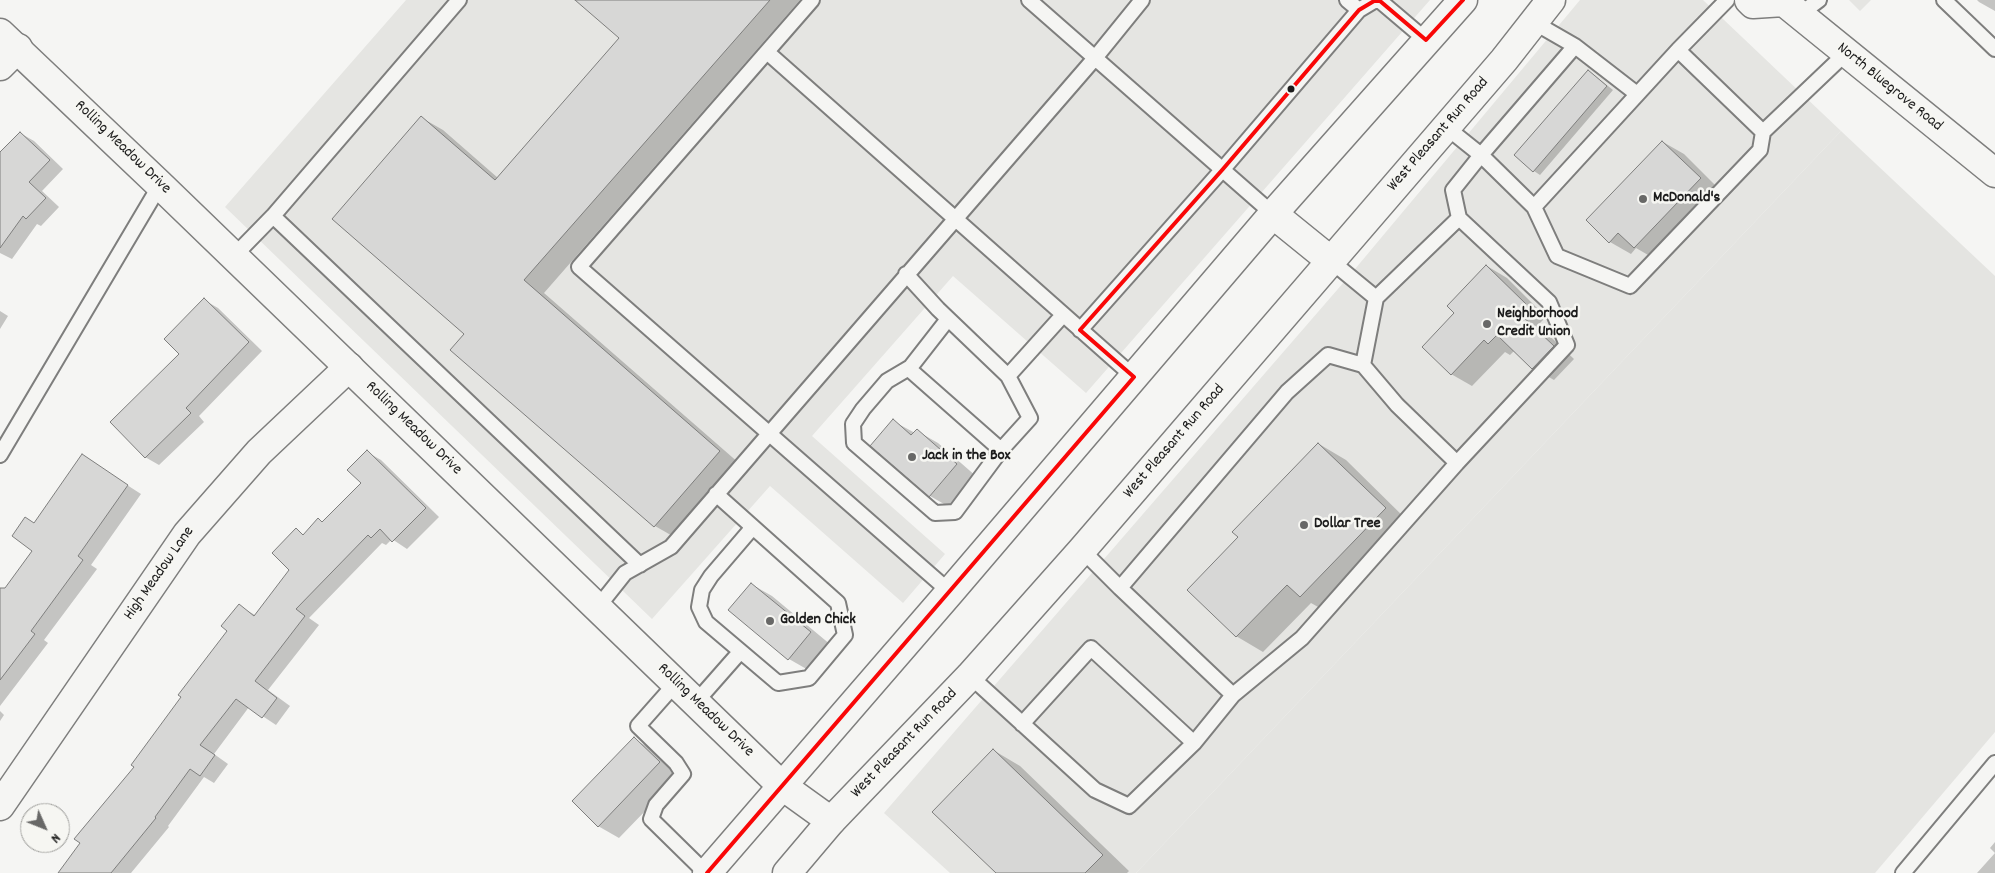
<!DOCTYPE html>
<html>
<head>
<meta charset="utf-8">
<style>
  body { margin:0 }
  #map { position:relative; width:1995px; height:873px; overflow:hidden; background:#f5f5f3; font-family:Dekko,sans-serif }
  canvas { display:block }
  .north { position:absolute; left:20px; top:803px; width:50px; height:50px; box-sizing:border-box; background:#f6f6f2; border:1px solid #9f9f9c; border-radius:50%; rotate:134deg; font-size:14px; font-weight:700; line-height:20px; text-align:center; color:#1c1c1c }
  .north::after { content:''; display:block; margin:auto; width:18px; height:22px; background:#686867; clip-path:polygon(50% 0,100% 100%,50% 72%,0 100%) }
</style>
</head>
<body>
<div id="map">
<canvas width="1995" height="873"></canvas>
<div class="north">N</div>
</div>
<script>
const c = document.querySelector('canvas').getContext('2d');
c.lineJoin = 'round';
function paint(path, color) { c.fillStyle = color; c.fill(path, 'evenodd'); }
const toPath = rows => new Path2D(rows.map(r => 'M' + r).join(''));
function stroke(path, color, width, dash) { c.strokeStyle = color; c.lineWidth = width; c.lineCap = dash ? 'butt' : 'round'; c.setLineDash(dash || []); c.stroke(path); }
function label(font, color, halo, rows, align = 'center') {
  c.font = font + ' Dekko,sans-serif'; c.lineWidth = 5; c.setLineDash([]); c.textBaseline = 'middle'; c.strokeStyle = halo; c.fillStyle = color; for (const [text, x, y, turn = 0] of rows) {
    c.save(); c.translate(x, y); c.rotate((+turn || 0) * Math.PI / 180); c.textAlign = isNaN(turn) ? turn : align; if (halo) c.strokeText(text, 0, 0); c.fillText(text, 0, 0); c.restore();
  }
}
paint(toPath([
  [406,0,1430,0,1086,393,953,276,812,436,945,554,903,603,770,486,652,619,225,207],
  [1580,0,1703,0,1841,131,1136,873,950,873,884,813,1350,275],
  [1849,0,1871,0,1860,11]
]), '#e5e5e2');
paint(toPath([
  [1841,131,1995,276,1995,732,1875,873,1136,873]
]), '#e4e4e1');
paint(toPath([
  [578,0,800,0,544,293,740,464,676,538,655,526,452,350,465,334,422,118,443,130,498,178,620,38],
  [1977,0,1995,0,1995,11,1979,2],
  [1589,71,1613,90,1540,175,1534,171],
  [20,133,34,141,63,169,42,191,59,207,41,226,37,224,12,259,0,253,0,154],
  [1663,142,1684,154,1721,191,1655,259,1636,248,1631,254,1610,242],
  [1487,266,1507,278,1546,317,1538,325,1574,359,1554,380,1533,368,1514,351,1510,355,1505,352,1472,386,1451,374,1456,313],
  [204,300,218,308,262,351,199,416,204,422,159,465,145,457,181,354],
  [0,311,8,316,0,329],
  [893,421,915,433,917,431,938,443,977,477,951,508,930,496,872,445],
  [1319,444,1346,460,1412,525,1327,612,1311,603,1263,652,1236,636],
  [367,452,381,460,439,517,407,549,392,539,386,545,382,543,309,618,319,625,268,690,290,706,276,725,249,707,214,754,228,764,214,783,204,777,168,826,169,827,131,873,60,873,136,767,229,631,239,606,255,615,291,570,296,530,304,535,319,520,323,523,362,483],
  [82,456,141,494,91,565,97,569,44,640,48,643,0,706,0,596,34,551,35,524],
  [751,584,772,596,831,645,810,671,789,659,730,610],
  [0,711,4,715,0,721],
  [634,739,655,751,680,775,619,838,598,826],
  [993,750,1020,766,1129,871,1127,873,998,873],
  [1995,842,1995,853,1990,848],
  [1995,853,1995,873,1977,873]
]), '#0003');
const building = toPath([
  [575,0,770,0,524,280,720,451,654,527,450,350,464,334,332,219,421,116,495,180,619,38,575,0],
  [1588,70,1607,86,1533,172,1514,155,1588,70],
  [20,132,50,160,29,182,46,198,26,219,23,216,0,248,0,152,20,132],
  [1662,141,1701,178,1634,248,1618,233,1609,243,1586,220,1662,141],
  [1486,265,1526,304,1518,312,1554,346,1532,369,1497,335,1488,344,1484,340,1451,375,1422,347,1454,313,1447,306,1486,265],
  [204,298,249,342,186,408,191,413,145,458,110,422,179,354,164,339,204,298],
  [893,419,911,435,917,429,957,464,929,497,870,446,893,419],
  [1318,443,1386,508,1300,597,1287,585,1236,637,1187,590,1238,537,1232,532,1318,443],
  [367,450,426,508,392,542,380,529,371,538,368,535,296,609,305,616,255,681,277,698,262,718,236,699,200,745,215,755,200,776,190,769,155,817,156,818,111,873,58,873,80,843,74,839,134,767,131,765,181,697,178,695,227,631,221,626,239,604,254,616,289,570,272,553,296,528,303,535,318,518,322,522,361,483,347,470,367,450],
  [82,454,128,485,78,556,83,560,31,631,35,634,0,680,0,588,5,588,32,551,12,536,25,517,34,523,82,454],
  [751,583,811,632,788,660,728,610,751,583],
  [634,737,660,762,598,827,572,801,634,737],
  [993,749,1103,855,1085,873,996,873,932,812,993,749]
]);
paint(building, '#d7d7d6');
stroke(building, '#7e7e7d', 1);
const service = toPath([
  [459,0,273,216,640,565],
  [812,0,579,267,950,592],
  [1029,0,1273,214],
  [1347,0,1359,10],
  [1944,0,1995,49],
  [1799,15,1819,0],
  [1535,23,1575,46,1637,94],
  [767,52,1134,377],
  [1446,127,1481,155,1534,207,1557,256,1630,286,1760,150,1763,132,1678,50,1727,0],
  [1763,132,1846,53],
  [1534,207,1678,50],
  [234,256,273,216],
  [1331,261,1376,298],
  [906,274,938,309,1008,376,1063,315],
  [948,319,909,369,1001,450],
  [1080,330,1223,169,1359,10,1374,1,1380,1,1426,40],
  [909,368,887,381,863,409,853,424,854,443,935,513,955,512,1001,450,1030,418,1008,376],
  [0,455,160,185],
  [1457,463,1397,405,1363,365,1376,298,1459,218],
  [716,494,838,603,845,635,809,678,778,683,706,622,699,607,702,590,711,576,753,527],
  [1082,550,1120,588,1287,392,1328,355,1363,365],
  [1120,588,1233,695,1302,638,1457,463,1567,345,1549,302,1459,218,1453,190,1481,155,1575,46],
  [598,607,625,573,671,547,1095,58,1142,0],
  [970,676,1095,790,1129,806,1194,743,1233,695],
  [676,683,638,726,676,763,683,774,656,805,651,819,706,873],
  [696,702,740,652],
  [1022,724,1091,648,1194,743],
  [1903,873,1995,763]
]);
const minor = toPath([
  [0,66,18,48],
  [0,806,187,534,259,452,349,367]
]);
const tertiary = toPath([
  [1749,0,1753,4,1784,2,1995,173],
  [0,33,160,185,781,785,831,821]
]);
const secondary = toPath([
  [1273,214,1331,261],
  [707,873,950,592,1273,214,1463,0],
  [787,873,831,821,970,676,1082,550,1504,60,1551,0]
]);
stroke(service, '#7e7e7d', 18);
stroke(minor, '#7e7e7d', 31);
stroke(tertiary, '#7e7e7d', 31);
stroke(secondary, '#7e7e7d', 31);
stroke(service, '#f5f5f3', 14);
stroke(minor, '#f5f5f3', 28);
stroke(tertiary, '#f5f5f3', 28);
stroke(secondary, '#f5f5f3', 28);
stroke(toPath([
  [707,873,1134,377,1080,330,1223,169,1359,10,1374,1,1380,1,1426,40,1463,0]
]), '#f90707', 4);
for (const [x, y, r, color] of [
  [1291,89,4.5,"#1c1c1c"],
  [1643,199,5,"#686867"],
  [1487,324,5,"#686867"],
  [912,457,5,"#686867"],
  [1304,525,5,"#686867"],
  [770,621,5,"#686867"]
]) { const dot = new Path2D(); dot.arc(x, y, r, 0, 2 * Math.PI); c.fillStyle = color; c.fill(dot); stroke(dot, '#f6f6f2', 2); }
label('16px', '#1c1c1c', '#f6f6f2', [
  ["North Bluegrove Road",1889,88,39],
  ["West Pleasant Run Road",1439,135,-49],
  ["Rolling Meadow Drive",122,148,44],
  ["Rolling Meadow Drive",413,429,44],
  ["West Pleasant Run Road",1175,442,-49],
  ["High Meadow Lane",160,574,-55],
  ["Rolling Meadow Drive",705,711,44],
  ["West Pleasant Run Road",905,744,-46]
]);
label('bold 16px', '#1c1c1c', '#f6f6f2', [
  ["McDonald's",1653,199],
  ["Neighborhood",1497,315],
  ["Credit Union",1497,333],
  ["Jack in the Box",922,457],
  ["Dollar Tree",1314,525],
  ["Golden Chick",780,621]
], 'left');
</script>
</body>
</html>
